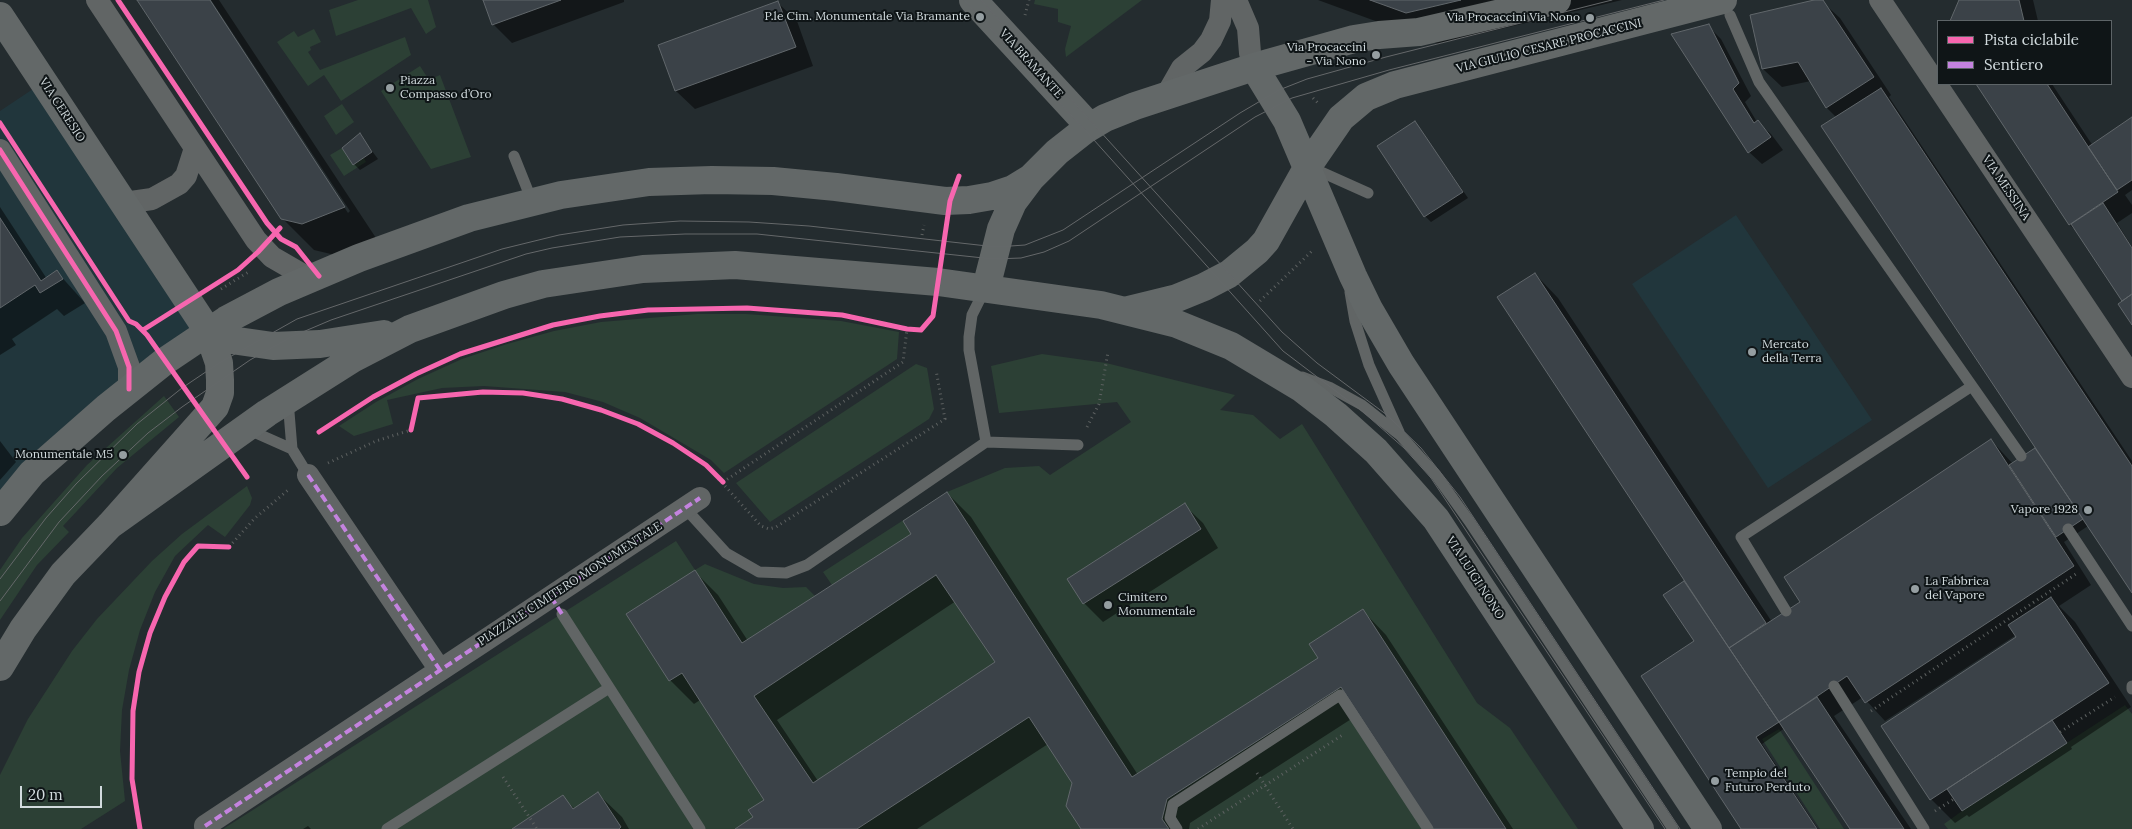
<!DOCTYPE html>
<html>
<head>
<meta charset="utf-8">
<style>
  body { margin:0 }
  #map { position:relative; width:2132px; height:829px; overflow:hidden; background:#242c2f; font-family:Lora,serif }
  canvas { display:block }
  .legend { position:absolute; left:1937px; top:20px; width:175px; height:65px; box-sizing:border-box; background:#0f1517; border:1px solid #5d6467; margin:0; padding:6px 9px; list-style:none; font-size:15px; color:#d2dbde }
  .legend li { display:flex; align-items:center; gap:10px; height:25px }
  .legend b { width:25px; border:1px solid #5d6467 }
  .scale { position:absolute; left:20px; top:786px; width:82px; height:22px; box-sizing:border-box; border:2px solid #d2dbde; border-top:0; padding-left:6px; font-size:15px; line-height:18px; white-space:nowrap; color:#d2dbde; -webkit-text-stroke:4px #0f1517; paint-order:stroke }
</style>
</head>
<body>
<div id="map">
<canvas width="2132" height="829"></canvas>
<ul class="legend">
<li><b style="height:6px;background:#f766af"></b>Pista ciclabile</li>
<li><b style="height:6px;background:#c483df"></b>Sentiero</li>
</ul>
<div class="scale">20 m</div>
</div>
<script>
const c = document.querySelector('canvas').getContext('2d');
c.lineJoin = 'round';
function paint(path, color) { c.fillStyle = color; c.fill(path, 'evenodd'); }
const toPath = rows => new Path2D(rows.map(r => 'M' + r).join(''));
function stroke(path, color, width, dash) { c.strokeStyle = color; c.lineWidth = width; c.lineCap = dash ? 'butt' : 'round'; c.setLineDash(dash || []); c.stroke(path); }
function label(font, color, halo, rows, align = 'center') {
  c.font = font + ' Lora,serif'; c.lineWidth = 4; c.setLineDash([]); c.textBaseline = 'middle'; c.strokeStyle = halo; c.fillStyle = color; for (const [text, x, y, turn = 0] of rows) {
    c.save(); c.translate(x, y); c.rotate((+turn || 0) * Math.PI / 180); c.textAlign = isNaN(turn) ? turn : align; if (halo) c.strokeText(text, 0, 0); c.fillText(text, 0, 0); c.restore();
  }
}
paint(toPath([
  [39,85,204,330,0,507,0,111],
  [1736,215,1872,420,1768,488,1632,284]
]), '#21363c');
paint(toPath([
  [358,0,428,0,436,27,426,34,411,8,336,36,329,10],
  [1035,0,1142,0,1066,57,1065,49,1071,26,1058,22,1058,9,1034,4],
  [314,29,321,42,310,47,311,50,308,52,320,70,405,37,411,55,341,101,324,75,308,86,277,42,294,31,298,37],
  [420,66,429,80,440,75,471,157,431,169,381,91],
  [342,104,354,122,336,135,324,116],
  [342,148,353,165,364,158,366,162,344,176,330,155],
  [697,314,746,314,841,321,899,332,897,359,724,473,711,460,640,418,603,402,565,392,484,386,442,388,387,400,393,424,354,436,339,426,376,402,418,379,462,359,507,344,554,331,601,322],
  [1042,354,1106,363,1235,395,1220,410,1253,415,1280,439,1302,424,1477,703,1510,728,1578,829,223,829,676,541,695,570,705,564,754,584,783,588,806,587,815,596,832,585,823,572,947,492,1005,468,1039,466,1050,475,1131,422,1117,402,999,413,991,366],
  [916,364,927,368,934,409,929,419,770,522,736,483],
  [164,396,179,417,117,468,63,526,69,532,37,565,0,620,0,570,22,538,87,465],
  [247,486,252,498,250,505,225,537,208,525,175,556,155,592,140,630,129,670,122,710,120,751,125,801,81,829,0,829,0,775,28,719,72,651,97,619,152,561,182,534],
  [2125,705,2132,714,2132,829,1948,829,1944,824,1962,811],
  [1779,729,1844,829,1820,829,1762,739]
]), '#2c4035');
paint(toPath([
  [137,0,208,0,348,213,350,211,211,0,219,0,376,238,335,255,314,250,282,218],
  [484,0,624,0,624,2,512,43,493,24],
  [1318,0,1622,0,1438,44],
  [1820,0,1840,18,1891,95,1889,97,2132,461,2132,592,2088,526,2064,542,2091,585,2059,606,2075,622,2131,707,2071,747,2072,749,1969,817,1967,815,1955,823,1931,799,1883,726,2018,638,2016,635,1885,721,1863,697,1834,716,1911,829,1852,829,1785,728,1762,744,1818,829,1743,829,1695,642,1684,582,1690,586,1535,274,1558,298,1772,622,1802,603,1991,440,2013,464,2035,450,2040,453,1837,118,1827,108,1811,81,1782,87,1763,69],
  [1962,0,2033,0,2038,21,1952,21,1955,8],
  [778,3,797,21,813,66,695,109,676,91,660,46],
  [1708,26,1721,39,1751,96,1745,102,1757,122,1771,134,1783,150,1762,164,1749,152],
  [1978,84,2052,84,2093,146,2132,119,2132,190,2125,195,2132,205,2132,213,2117,223,2132,247,2132,323,2124,301,2080,235,2070,225],
  [1415,122,1468,198,1431,222,1425,216],
  [360,135,378,159,360,170,354,164],
  [0,207,47,279,57,272,85,303,64,316,57,309,12,339,16,345,0,355],
  [0,441,16,462,0,480],
  [947,493,971,517,1138,775,1320,658,1363,611,1386,635,1513,829,1434,829,1359,714,1190,823,1189,829,1083,829,1073,783,1048,744,917,829,737,829,755,818,766,800,700,700,694,704,670,680,695,572,718,595,748,641,913,535],
  [956,601,997,663,818,781,777,720],
  [1184,505,1203,523,1218,548,1103,622,1084,603,1069,579],
  [598,794,622,817,629,829,514,829,562,797,575,809],
  [308,826,311,829,303,829]
]), '#0007');
const building = toPath([
  [137,0,210,0,345,207,302,224,281,219,137,0],
  [483,0,561,0,492,25,483,0],
  [1370,0,1461,0,1406,13,1370,0],
  [1814,0,1823,0,1874,77,1826,108,1798,62,1762,69,1750,15,1814,0],
  [1959,0,2019,0,2024,21,1950,21,1959,0],
  [778,1,796,47,675,91,658,45,778,1],
  [1709,24,1739,83,1733,89,1754,123,1758,120,1771,137,1748,153,1671,34,1709,24],
  [1976,84,2047,84,2118,192,2069,225,1976,84],
  [1881,88,2132,466,2132,593,1821,126,1881,88],
  [2132,117,2132,180,2117,190,2088,147,2132,117],
  [1415,121,1463,192,1424,217,1377,146,1415,121],
  [360,133,372,152,353,165,342,148,360,133],
  [2103,203,2132,248,2132,294,2122,301,2071,224,2103,203],
  [0,218,41,281,57,270,63,279,40,293,35,285,0,308,0,218],
  [1535,273,1766,623,1729,648,1497,297,1535,273],
  [2132,294,2132,325,2118,304,2132,294],
  [1991,439,2074,566,1865,703,1847,676,1779,722,1729,648,1800,602,1784,577,1991,439],
  [2035,448,2083,519,2056,537,2009,465,2035,448],
  [947,492,1132,777,1318,658,1309,644,1363,609,1506,829,1433,829,1341,687,1167,799,1162,819,1169,829,1081,829,1066,806,1072,783,1029,717,857,829,735,829,753,817,748,810,764,800,682,673,669,681,626,614,695,570,742,643,911,534,903,521,947,492],
  [936,575,995,662,813,783,754,696,936,575],
  [1185,503,1201,529,1083,604,1067,579,1185,503],
  [1684,581,1779,722,1756,737,1817,829,1741,829,1641,676,1694,641,1663,595,1684,581],
  [2051,597,2109,683,1930,800,1881,726,2016,637,2008,625,2051,597],
  [1817,697,1904,829,1850,829,1779,722,1817,697],
  [2052,720,2067,743,1962,811,1947,789,2052,720],
  [598,792,621,827,619,829,512,829,563,795,573,809,598,792]
]);
paint(building, '#3b4248');
stroke(building, '#61676b', 1);
stroke(toPath([
  [1025,15,1029,0],
  [1313,98,1318,103],
  [922,235,924,225],
  [221,289,250,271],
  [1260,301,1312,251],
  [1087,427,1099,404,1108,352],
  [328,463,376,441,411,430,418,398,483,392,523,393,562,399,601,410,638,424,673,443,706,465,761,526,769,529,776,527,945,419,936,370],
  [723,482,903,362,907,329],
  [1871,711,2076,574],
  [2060,732,2115,697],
  [1257,773,1293,829],
  [503,777,537,829],
  [1935,811,1954,799],
  [140,829,132,779,133,711,139,672,150,633,165,597,184,562,198,546,229,547,254,519,288,490],
  [1198,829,1344,734]
]), '#5d6161', 3, [1, 4]);
stroke(toPath([
  [1730,15,1759,82,2021,456],
  [514,156,532,201],
  [1310,167,1368,193],
  [985,289,972,315,969,337,969,350,986,442],
  [1350,292,1355,321,1369,365,1399,432],
  [1302,377,1331,388,1362,405,1401,436,1436,475,1469,521,1673,829],
  [288,400,292,449,308,475],
  [247,429,292,449],
  [685,508,726,553,759,572,786,573,807,565,986,442,1078,445],
  [2068,529,2132,626],
  [1786,611,1741,537,1972,386],
  [562,614,700,829],
  [1834,686,1924,829],
  [2132,686,2132,689],
  [387,829,609,688],
  [1177,829,1170,818,1173,804,1340,695,1428,829]
]), '#616565', 11);
stroke(toPath([
  [97,0,256,240,272,257,310,279],
  [1236,0,1248,28,1250,53,1254,67],
  [1880,0,2132,377],
  [1166,96,1182,68,1202,52,1211,40,1220,21,1222,0],
  [0,150,116,331,129,367,129,389],
  [124,203,152,199,179,184,186,176,195,148],
  [308,475,440,670],
  [205,826,700,498]
]), '#616565', 22);
stroke(toPath([
  [973,0,1090,127],
  [0,16,208,331,219,363,220,380,220,393,215,407,110,525,63,574,23,629,0,667],
  [1254,67,1287,121,1353,276,1369,309,1401,364,1708,829],
  [986,288,1001,229,1013,202,1031,178,1057,152,1085,130,1105,118,1135,106,1254,67,1354,39,1379,35,1419,32,1557,0],
  [1128,310,1177,298,1204,287,1229,274,1257,251,1266,241,1308,166,1341,118,1366,97,1395,85,1723,0],
  [208,331,231,340,273,346,320,344,384,334],
  [0,512,32,473,106,408,165,361,226,320,279,292,359,258,469,218,561,195,649,182,712,180,773,181,836,187,945,201,969,200,992,196,1013,189,1031,178],
  [110,525,267,413,354,358,410,329,504,295,543,284,643,269,735,265,938,282,1101,305,1177,324,1231,346,1301,388,1336,415,1376,451,1436,519,1640,829]
]), '#636868', 28);
stroke(toPath([
  [964,0,1085,130,1283,351,1362,411,1404,448,1431,478,1665,829],
  [981,0,1282,332,1317,363,1387,415,1421,448,1460,497,1680,829],
  [0,579,46,518,76,484,137,424,182,388,219,363,297,319,502,249,559,235,623,225,680,221,749,222,809,226,996,247,1025,245,1063,230,1240,113,1279,90,1307,79,1386,57,1612,0],
  [0,601,59,522,102,476,148,433,182,407,250,360,291,337,331,320,526,254,552,248,620,237,685,234,757,234,993,259,1021,258,1044,252,1069,241,1255,117,1292,98,1389,70,1664,0]
]), '#65686a', 1);
stroke(toPath([
  [308,475,440,670],
  [551,597,562,614],
  [205,826,700,498]
]), '#c483df', 4, [8, 4]);
stroke(toPath([
  [118,0,267,223,281,239,296,247,319,276],
  [0,123,129,321,136,324,147,335,247,477],
  [0,150,116,331,129,367,129,389],
  [143,330,238,270,258,252,280,228],
  [411,430,418,398,483,392,523,393,562,399,601,410,638,424,673,443,706,465,723,482],
  [319,432,373,397,416,374,460,354,553,325,600,316,648,310,747,308,842,315,907,329,921,330,933,316,950,201,959,176],
  [140,829,132,779,133,711,139,672,150,633,165,597,184,562,198,546,229,547]
]), '#f766af', 5);
for (const [x, y, r, color] of [
  [980,17,5,"#959ea1"],
  [1590,18,5,"#959ea1"],
  [1376,55,5,"#959ea1"],
  [390,88,5,"#959ea1"],
  [1752,352,5,"#959ea1"],
  [123,455,5,"#959ea1"],
  [2088,510,5,"#959ea1"],
  [1915,589,5,"#959ea1"],
  [1108,605,5,"#959ea1"],
  [1715,781,5,"#959ea1"]
]) { const dot = new Path2D(); dot.arc(x, y, r, 0, 2 * Math.PI); c.fillStyle = color; c.fill(dot); stroke(dot, '#0f1517', 2); }
label('12px', '#d2dbde', '#0f1517', [
  ["P.le Cim. Monumentale Via Bramante",970,17],
  ["Via Procaccini Via Nono",1580,18],
  ["Via Procaccini",1366,48],
  ["- Via Nono",1366,62],
  ["Piazza",400,81,"left"],
  ["Compasso d’Oro",400,95,"left"],
  ["Mercato",1762,345,"left"],
  ["della Terra",1762,359,"left"],
  ["Monumentale M5",113,455],
  ["Vapore 1928",2078,510],
  ["La Fabbrica",1925,582,"left"],
  ["del Vapore",1925,596,"left"],
  ["Cimitero",1118,598,"left"],
  ["Monumentale",1118,612,"left"],
  ["Tempio del",1725,774,"left"],
  ["Futuro Perduto",1725,788,"left"]
], 'right');
label('12px', '#d2dbde', '#0f1517', [
  ["VIA GIULIO CESARE PROCACCINI",1549,46,-14],
  ["VIA BRAMANTE",1031,64,48],
  ["VIA CERESIO",62,110,57],
  ["VIA MESSINA",2006,188,56],
  ["VIA LUIGI NONO",1475,578,57],
  ["PIAZZALE CIMITERO MONUMENTALE",570,584,-33]
]);
</script>
</body>
</html>
